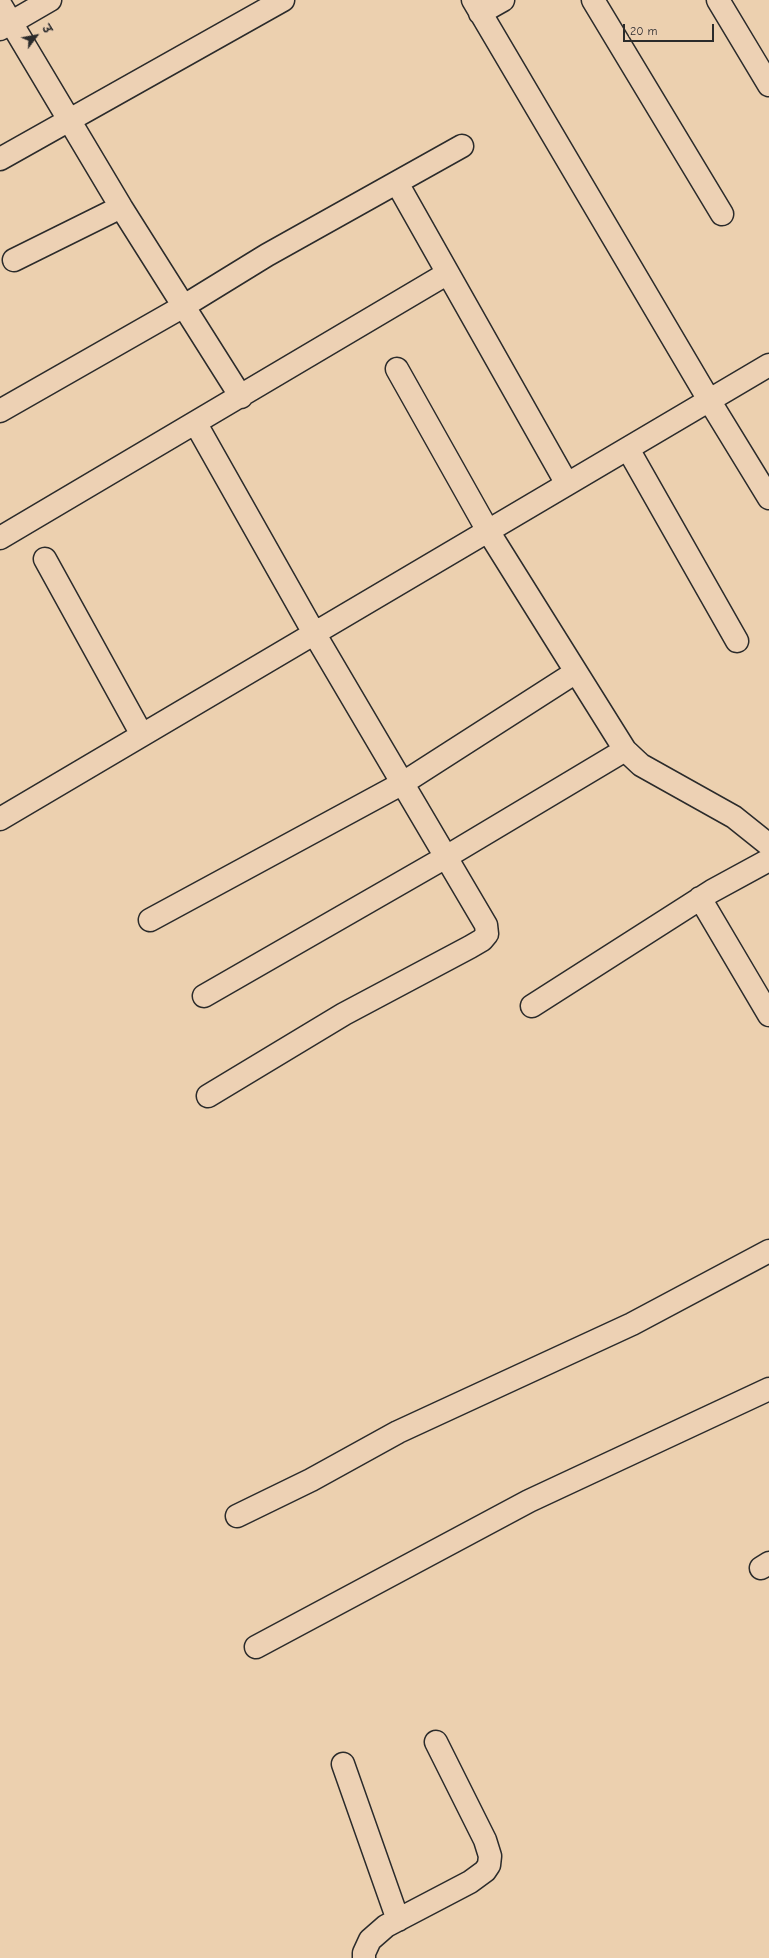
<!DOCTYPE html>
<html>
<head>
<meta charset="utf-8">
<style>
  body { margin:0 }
  #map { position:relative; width:769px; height:1958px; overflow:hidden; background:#ecd0af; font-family:"Comic Neue","Playpen Sans Deva",sans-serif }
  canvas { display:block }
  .north { position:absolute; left:16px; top:16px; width:40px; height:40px; -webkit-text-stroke:3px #edd1b4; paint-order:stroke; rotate:58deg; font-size:11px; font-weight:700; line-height:16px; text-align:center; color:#2b2b2b }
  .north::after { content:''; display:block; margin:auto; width:14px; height:18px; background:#2b2b2b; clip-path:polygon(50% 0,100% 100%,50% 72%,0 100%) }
  .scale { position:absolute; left:623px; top:24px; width:91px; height:18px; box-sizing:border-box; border:2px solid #2b2b2b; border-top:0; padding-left:5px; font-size:12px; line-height:14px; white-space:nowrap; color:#2b2b2b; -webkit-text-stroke:3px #edd1b4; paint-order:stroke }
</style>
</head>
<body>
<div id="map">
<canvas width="769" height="1958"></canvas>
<div class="north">उ</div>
<div class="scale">20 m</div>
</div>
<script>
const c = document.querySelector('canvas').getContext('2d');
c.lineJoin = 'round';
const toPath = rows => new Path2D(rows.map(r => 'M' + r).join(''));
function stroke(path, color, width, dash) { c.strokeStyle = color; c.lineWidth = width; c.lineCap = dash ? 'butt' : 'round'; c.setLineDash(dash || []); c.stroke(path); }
const minor = toPath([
  [473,0,709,400,769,498],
  [593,0,722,214],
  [718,0,769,85],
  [0,4,121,207,241,397],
  [480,13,503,0],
  [0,29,50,0],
  [0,159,283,0],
  [397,183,567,484],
  [14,260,121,207],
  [397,369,488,531,625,750,641,765,734,817,769,845],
  [0,411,184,306,267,255,462,146],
  [196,424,314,633,486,925,487,934,482,940,470,947,344,1014,208,1096],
  [628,449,737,641],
  [0,538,448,273],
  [45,559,142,735],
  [0,819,769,365],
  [700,898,769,1015],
  [150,920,403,783,576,672],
  [204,996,446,857,625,750],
  [532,1006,712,891,769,860],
  [237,1516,311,1480,398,1432,632,1324,769,1251],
  [761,1568,769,1563],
  [256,1647,529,1501,769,1389],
  [343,1764,398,1920],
  [364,1958,364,1953,370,1940,386,1926,470,1882,485,1871,489,1865,490,1856,485,1840,436,1742]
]);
stroke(minor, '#2b2b2b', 25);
stroke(minor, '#edd1b4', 22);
</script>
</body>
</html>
